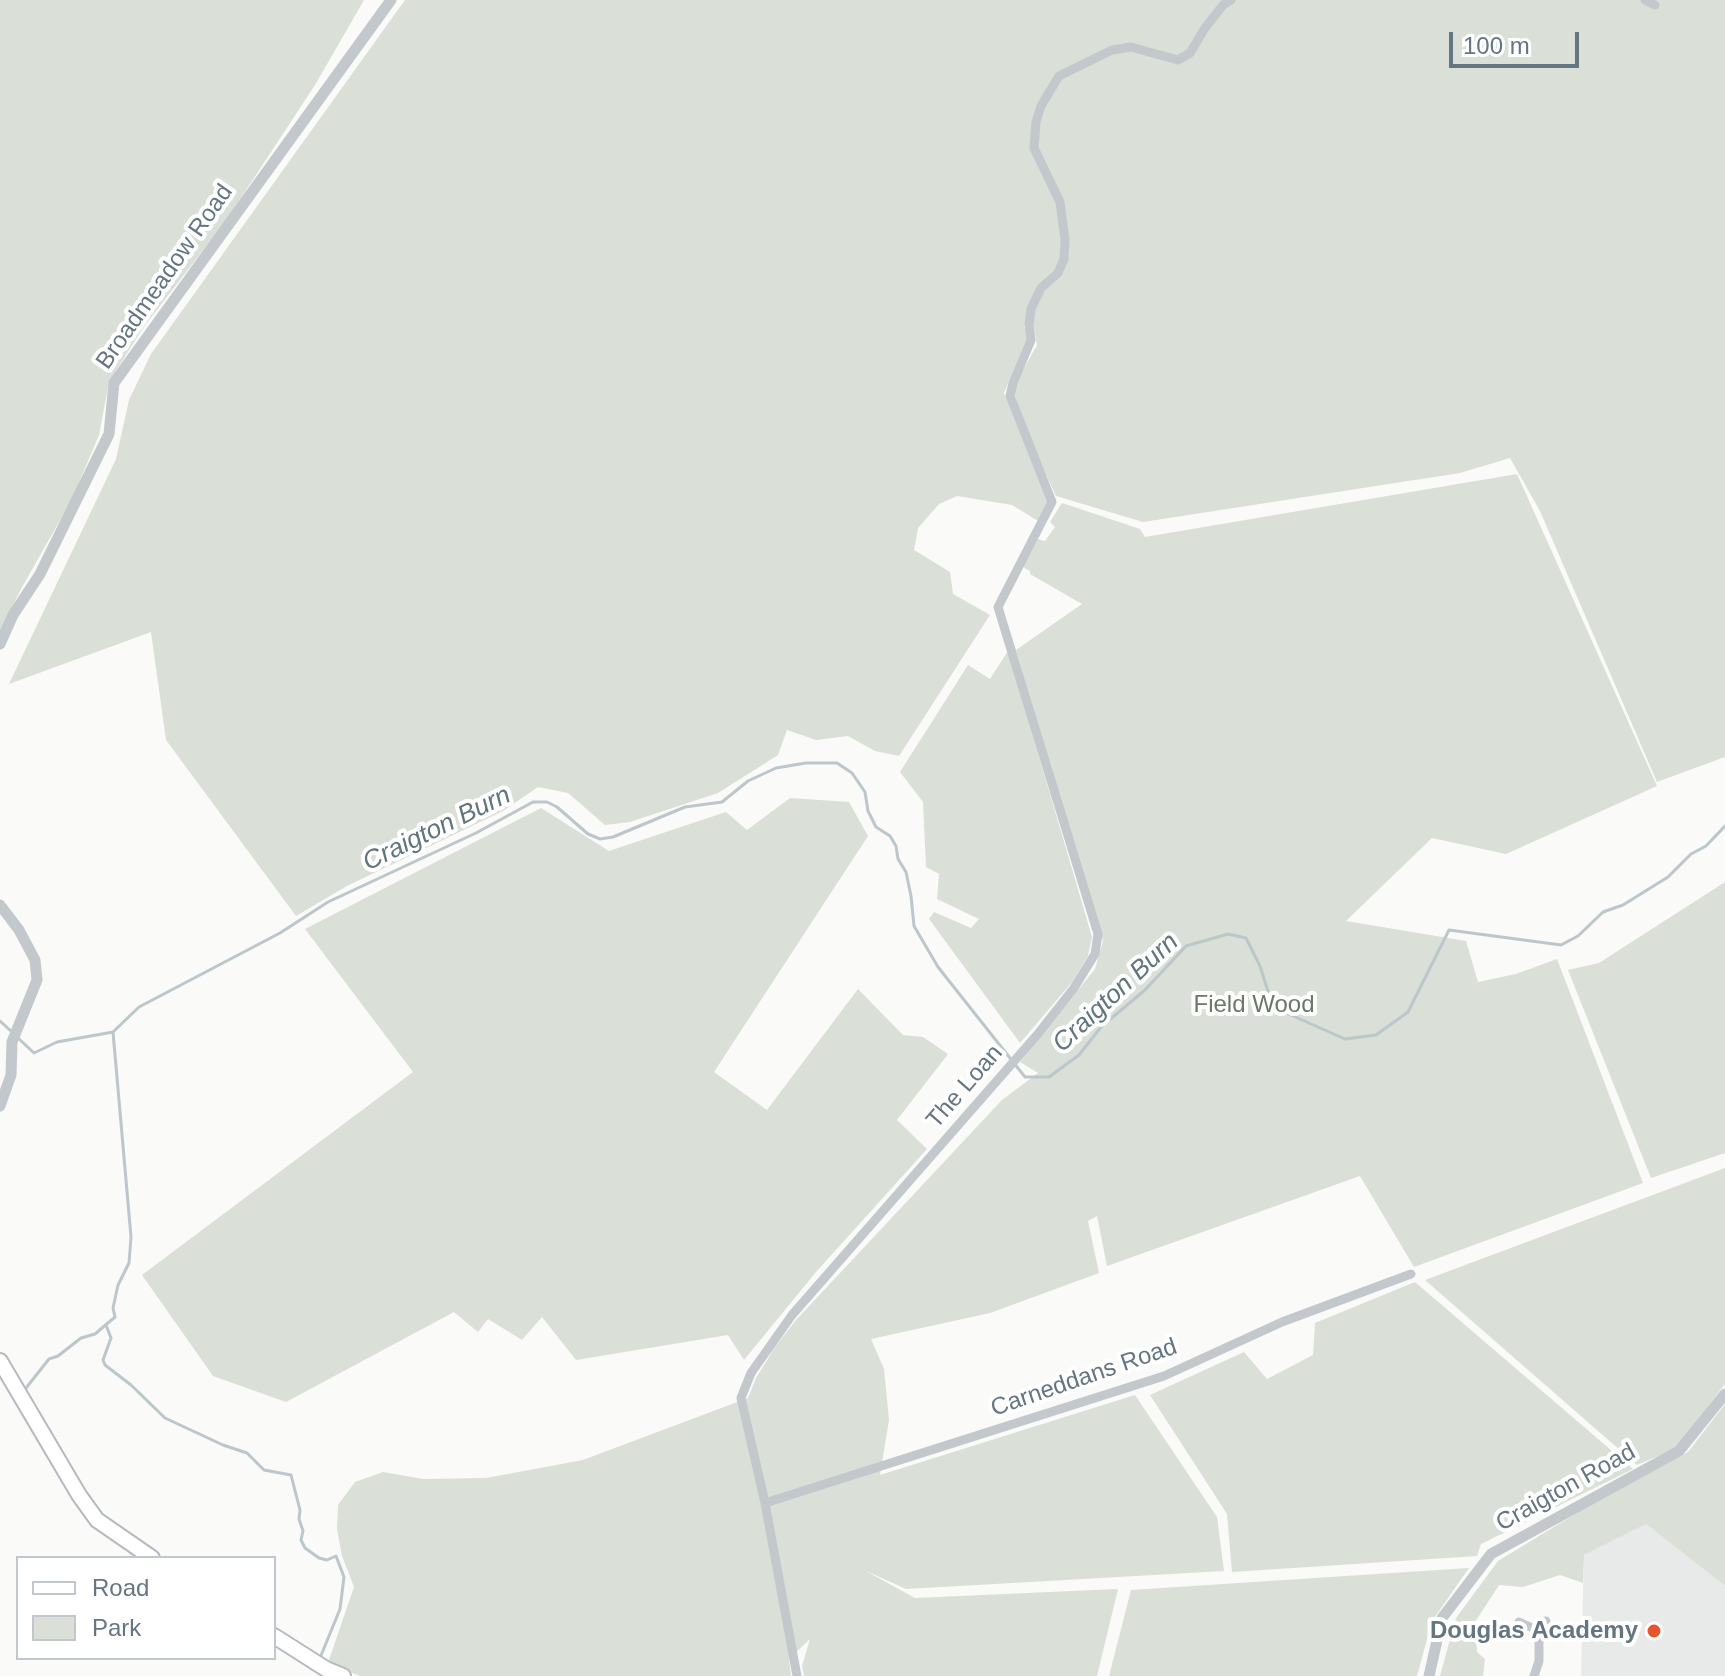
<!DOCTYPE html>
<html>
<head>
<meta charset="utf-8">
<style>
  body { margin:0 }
  #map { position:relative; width:1725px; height:1676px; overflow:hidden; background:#fafaf8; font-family:Arial,sans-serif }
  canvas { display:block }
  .legend { position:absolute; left:16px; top:1556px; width:260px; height:104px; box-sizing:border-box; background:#fff; border:2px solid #c1c8cd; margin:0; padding:10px 14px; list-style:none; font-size:24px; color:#657683 }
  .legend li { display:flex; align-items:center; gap:16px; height:40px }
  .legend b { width:40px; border:2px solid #c1c8cd }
  .scale { position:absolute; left:1449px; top:32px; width:130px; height:36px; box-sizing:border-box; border:4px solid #657683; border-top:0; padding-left:10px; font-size:24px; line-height:28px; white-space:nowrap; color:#657683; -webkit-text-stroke:6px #fff; paint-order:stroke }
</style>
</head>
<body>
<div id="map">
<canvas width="1725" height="1676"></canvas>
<ul class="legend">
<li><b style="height:10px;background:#fff"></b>Road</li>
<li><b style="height:22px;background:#dadfd7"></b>Park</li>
</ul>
<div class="scale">100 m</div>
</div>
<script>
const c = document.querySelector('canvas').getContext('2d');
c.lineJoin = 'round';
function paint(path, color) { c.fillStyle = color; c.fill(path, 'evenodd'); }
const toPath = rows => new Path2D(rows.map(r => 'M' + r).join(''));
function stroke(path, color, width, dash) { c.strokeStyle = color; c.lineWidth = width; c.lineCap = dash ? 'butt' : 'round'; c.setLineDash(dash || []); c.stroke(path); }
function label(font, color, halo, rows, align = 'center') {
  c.font = font + ' Arial,sans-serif'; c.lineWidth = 8; c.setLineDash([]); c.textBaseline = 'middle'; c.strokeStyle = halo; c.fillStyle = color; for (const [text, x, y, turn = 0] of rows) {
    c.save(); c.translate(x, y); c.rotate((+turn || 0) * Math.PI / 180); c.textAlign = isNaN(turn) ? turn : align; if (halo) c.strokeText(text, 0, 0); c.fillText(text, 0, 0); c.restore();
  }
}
paint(toPath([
  [1646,1524,1725,1586,1725,1676,1581,1676,1584,1555]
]), '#e8e9e9');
paint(toPath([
  [0,0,364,0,315,85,227,219,143,328,109,382,99,435,72,499,21,589,0,632],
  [405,0,1725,0,1725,757,1657,782,1540,511,1510,458,1460,473,1143,522,1056,496,1023,424,1013,388,1037,345,1033,324,1024,326,1027,338,1004,393,1048,503,1038,521,1012,505,957,496,939,504,918,528,914,550,950,572,953,594,990,615,899,756,875,751,848,736,816,740,787,730,778,755,718,793,630,822,605,825,568,793,538,787,503,811,347,886,296,916,166,740,151,632,9,684,116,459,129,400,151,354],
  [1517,474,1657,786,1506,854,1432,838,1346,921,1466,941,1478,982,1516,974,1557,959,1643,1183,1414,1267,1360,1176,1107,1266,1097,1216,1088,1221,1099,1273,990,1313,871,1339,884,1369,889,1420,880,1475,1135,1395,1217,1517,1224,1571,906,1589,864,1570,915,1598,1118,1589,1097,1676,804,1676,802,1666,810,1639,789,1659,791,1676,360,1676,328,1663,354,1587,342,1556,337,1529,338,1505,355,1482,383,1472,423,1479,486,1478,583,1460,748,1398,756,1378,775,1347,796,1320,1002,1100,1038,1073,1020,1062,1095,969,1103,941,1016,650,1082,604,1030,574,1030,571,1023,567,1038,539,1045,541,1055,527,1050,522,1062,503,1140,529,1145,537],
  [1008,651,1092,937,1088,956,1073,981,1020,1043,929,919,934,912,971,928,979,919,937,899,939,874,926,867,923,802,900,772,968,665,990,679],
  [790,798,849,802,868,836,714,1072,767,1110,858,989,903,1035,923,1037,948,1054,897,1120,927,1149,816,1272,744,1360,728,1335,576,1360,542,1317,522,1340,488,1319,478,1332,454,1312,286,1402,213,1376,142,1275,413,1072,305,929,541,808,609,851,726,812,747,830],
  [1725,882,1725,1153,1651,1178,1568,970,1599,963],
  [1725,1168,1725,1384,1675,1449,1637,1465,1425,1280],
  [1415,1282,1633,1469,1481,1544,1477,1556,1232,1572,1227,1514,1150,1395,1244,1352,1267,1379,1313,1355,1315,1323],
  [1725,1404,1725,1586,1646,1524,1584,1555,1583,1583,1560,1575,1523,1587,1499,1585,1475,1622,1477,1652,1485,1659,1483,1676,1440,1676,1456,1618,1498,1561,1585,1508,1688,1452],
  [1469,1568,1432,1621,1417,1676,1109,1676,1131,1590]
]), '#dadfd7');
stroke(toPath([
  [0,1021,12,1032],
  [17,1037,34,1053,57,1042,113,1032,139,1007,280,933,328,902,476,833,533,802,547,802,557,807,588,834,600,839,613,837,685,807,722,802,748,781,776,768,806,763,837,763,852,773,865,792,868,811,876,827,890,836,896,846,898,859,906,872,911,896,914,926,938,967,1025,1077,1049,1077,1079,1055,1101,1027,1145,990,1186,946,1228,934,1246,938,1260,966,1273,1007,1345,1039,1376,1035,1408,1012,1449,930,1561,945,1578,936,1603,912,1623,905,1668,877,1691,854,1706,846,1725,826],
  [106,1325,111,1338,103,1360,105,1365,131,1385,165,1418,223,1445,247,1453,264,1470,291,1475,300,1510,299,1519,303,1531,301,1540,305,1548,319,1558,327,1560,336,1556,344,1577,340,1609,320,1658],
  [26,1388,49,1359,58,1356,81,1338,95,1334,115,1317,113,1308,118,1285,129,1263,131,1237,113,1032]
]), '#bbc7cb', 3);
const primary = toPath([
  [0,1361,79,1495,97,1520,152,1558],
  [274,1636,326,1669,343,1676]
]);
stroke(primary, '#b5babe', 18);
stroke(toPath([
  [1645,0,1655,5],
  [765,1503,1164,1376,1282,1322,1411,1274],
  [1519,1622,1537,1630,1539,1635,1539,1661,1534,1676],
  [1537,1630,1546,1621],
  [797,1676,765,1503,741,1398,751,1373,792,1315,1037,1035,1074,988,1095,954,1098,934,998,607,1052,502,1010,396,1013,383,1031,340,1029,325,1031,309,1041,288,1058,273,1064,259,1065,240,1060,202,1034,148,1036,122,1041,106,1059,76,1112,50,1131,47,1178,60,1190,53,1205,28,1223,5,1231,0]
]), '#c3c8cc', 9);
stroke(toPath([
  [0,644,13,615,40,574,109,434,114,383,391,0],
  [0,905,19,930,35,960,37,980,12,1042,11,1075,0,1106],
  [1429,1676,1442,1618,1491,1554,1679,1451,1725,1394]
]), '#c3c8cc', 11);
stroke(primary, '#fff', 14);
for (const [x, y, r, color] of [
  [1654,1631,8,"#e4572e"]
]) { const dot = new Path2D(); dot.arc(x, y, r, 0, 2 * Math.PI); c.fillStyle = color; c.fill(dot); stroke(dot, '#fff', 3); }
label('24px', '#657683', '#fff', [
  ["Broadmeadow Road",165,277,-55],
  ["The Loan",965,1087,-49],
  ["Carneddans Road",1084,1378,-19],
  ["Craigton Road",1566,1488,-29]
]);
label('24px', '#687a64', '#fff', [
  ["Field Wood",1254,1005]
]);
label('bold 24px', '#657683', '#fff', [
  ["Douglas Academy",1638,1631]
], 'right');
label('italic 26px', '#60757c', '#fff', [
  ["Craigton Burn",437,829,-26],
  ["Craigton Burn",1116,993,-43]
]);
</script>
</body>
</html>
